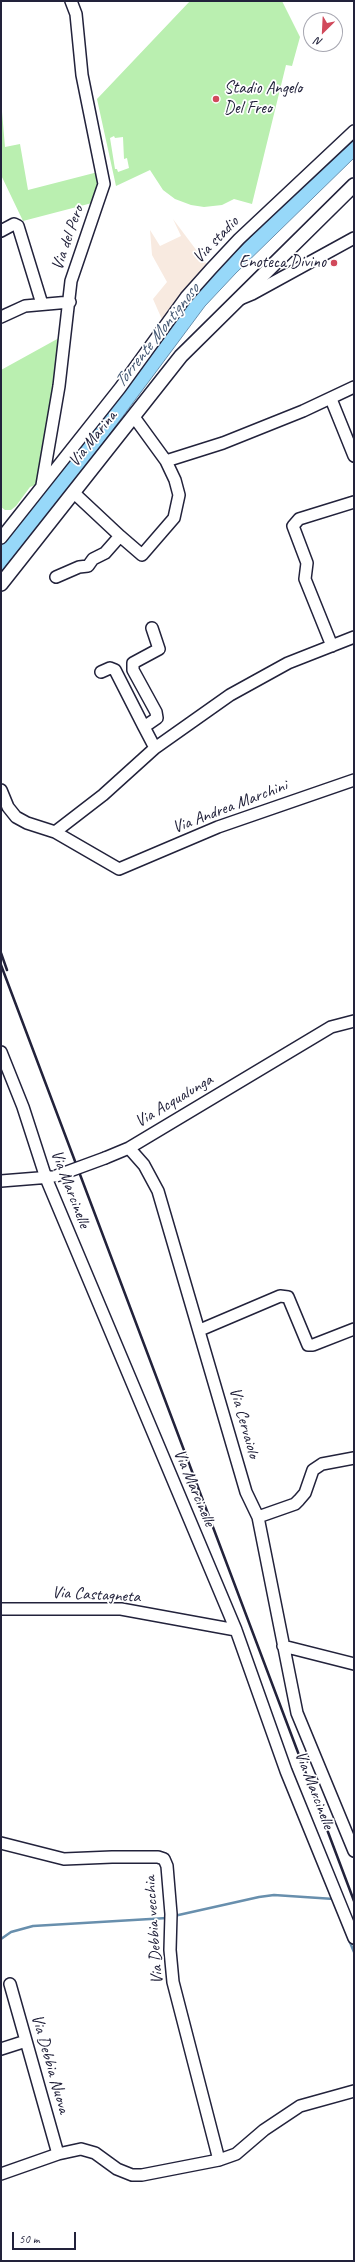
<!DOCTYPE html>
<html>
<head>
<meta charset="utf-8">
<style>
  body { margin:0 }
  #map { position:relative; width:355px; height:2262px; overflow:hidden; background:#fff; font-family:Caveat,sans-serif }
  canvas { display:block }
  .frame { position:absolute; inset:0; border:2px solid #22223b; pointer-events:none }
  .north { position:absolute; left:303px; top:12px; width:40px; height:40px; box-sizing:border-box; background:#fff; border:1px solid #a7a7b1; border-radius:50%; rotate:204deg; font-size:11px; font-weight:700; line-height:16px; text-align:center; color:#22223b }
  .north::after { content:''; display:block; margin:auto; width:14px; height:18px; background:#d1495b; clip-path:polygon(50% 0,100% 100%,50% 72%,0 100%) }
  .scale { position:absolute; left:12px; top:2232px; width:64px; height:18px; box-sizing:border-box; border:2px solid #22223b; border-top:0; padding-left:5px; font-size:12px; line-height:14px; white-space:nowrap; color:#22223b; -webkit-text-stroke:3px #fff; paint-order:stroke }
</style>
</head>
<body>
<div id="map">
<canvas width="355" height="2262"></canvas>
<div class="frame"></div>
<div class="north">N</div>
<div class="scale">50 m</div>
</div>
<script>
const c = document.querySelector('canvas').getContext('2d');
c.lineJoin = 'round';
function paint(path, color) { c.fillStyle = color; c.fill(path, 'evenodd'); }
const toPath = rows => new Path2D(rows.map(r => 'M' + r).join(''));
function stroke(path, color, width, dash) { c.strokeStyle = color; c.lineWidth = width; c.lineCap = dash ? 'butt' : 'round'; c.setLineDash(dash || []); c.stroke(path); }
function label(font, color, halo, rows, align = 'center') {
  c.font = font + ' Caveat,sans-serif'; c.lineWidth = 3.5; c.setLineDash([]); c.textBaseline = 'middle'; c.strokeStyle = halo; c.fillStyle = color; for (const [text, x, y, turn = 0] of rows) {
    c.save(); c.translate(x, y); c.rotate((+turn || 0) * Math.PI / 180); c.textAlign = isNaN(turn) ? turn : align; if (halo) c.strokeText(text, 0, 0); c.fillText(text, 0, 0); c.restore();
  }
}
paint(toPath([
  [173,219,209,267,164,324,153,299,167,282,152,255,150,230,160,246,181,236]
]), '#f8eae0');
paint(toPath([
  [190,1,282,1,300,37,292,66,286,65,252,204,234,199,222,205,204,207,191,205,175,199,163,190,150,170,116,186,97,99],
  [114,136,115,138,123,137,124,159,127,158,129,168,118,172,117,169,115,169,110,138],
  [1,100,5,147,20,144,28,190,98,172,100,183,92,203,23,221,1,175],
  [59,338,49,418,37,484,30,487,16,506,11,510,5,510,1,507,1,370]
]), '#baefb0');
const water = toPath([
  [354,136,354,158,236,273,205,306,77,478,1,572,1,545,197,290,354,136]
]);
paint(water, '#97d8f9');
stroke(water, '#688fad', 1);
stroke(toPath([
  [174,1916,259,1897,274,1895,334,1899],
  [1,1939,11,1932,33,1926,167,1918],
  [349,1940,354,1952]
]), '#688fad', 2.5);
const minor = toPath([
  [1,231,14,224,18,226,42,304],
  [240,299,252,294,354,238],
  [1,317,25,306,70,302],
  [331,399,354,456],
  [166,461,223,443,303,411,354,387],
  [42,485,59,386,71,281,104,184,82,75,76,14,71,1],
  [73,492,120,536],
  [1,538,120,388,186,297,211,269,239,239,354,131],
  [56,577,79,567,88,566,93,559,105,553,120,536,142,555,174,518,179,495,175,480,166,461,134,417],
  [152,628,159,649,133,663,133,670,156,712,157,718,144,727,155,748],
  [332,646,305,579,307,563,293,526,299,519,354,502],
  [101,672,110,668,115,670,144,727],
  [1,790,8,807,16,817,27,823,55,832,119,869,218,827,354,780],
  [55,832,103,795,155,748,230,695,288,663,354,637],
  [1,1052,23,1107,46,1178,236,1630,286,1771,354,1938],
  [129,1148,144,1165,158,1191,246,1492,258,1517,297,1713,354,1851],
  [105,1158,129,1148,331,1027,354,1021],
  [1,1181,51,1177],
  [200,1330,280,1296,288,1297,308,1345,313,1345,354,1329],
  [258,1517,295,1504,299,1500,305,1493,313,1470,322,1464,354,1458],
  [1,1609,121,1609,236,1630],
  [283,1646,354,1664],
  [1,1843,64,1859,112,1857,158,1857,164,1859,167,1866,171,1914,170,1950,173,1982,219,2160],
  [10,1984,58,2154],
  [1,2049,26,2041],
  [1,2174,58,2154,81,2149,95,2153,117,2169,132,2175,142,2175,219,2160,236,2154,264,2130,300,2106,354,2091]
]);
const major = toPath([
  [1,584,181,356,354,185]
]);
stroke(minor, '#22223b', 14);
stroke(major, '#22223b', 16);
stroke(minor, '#fff', 11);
stroke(major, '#fff', 13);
stroke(toPath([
  [1,953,7,970],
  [1,965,354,1901]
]), '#22223b', 2.5);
const minorBridge = toPath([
  [56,1176,105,1158]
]);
stroke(minorBridge, '#22223b', 14, []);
stroke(minorBridge, '#fff', 11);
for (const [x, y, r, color] of [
  [216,99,4,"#d1495b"],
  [334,263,4,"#d1495b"]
]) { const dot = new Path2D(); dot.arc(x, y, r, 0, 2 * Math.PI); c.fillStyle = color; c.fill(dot); stroke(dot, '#fff', 1.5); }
label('17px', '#22223b', '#fff', [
  ["Stadio Angelo",224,89],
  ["Del Freo",224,109],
  ["Enoteca Divino",326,263,"right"]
], 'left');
label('17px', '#22223b', '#fff', [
  ["Via del Pero",68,238,-71],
  ["Via stadio",216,240,-46],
  ["Via Marina",93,439,-51],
  ["Via Andrea Marchini",230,807,-21],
  ["Via Acqualunga",174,1101,-31],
  ["Via Marcinelle",70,1189,69],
  ["Via Cervaiolo",244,1423,74],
  ["Via Marcinelle",194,1488,67],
  ["Via Castagneta",96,1595,3],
  ["Via Marcinelle",314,1790,69],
  ["Via Debbia vecchia",154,1930,-94],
  ["Via Debbia Nuova",50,2064,74]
]);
label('italic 18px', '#455974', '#fff', [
  ["Torrente Montignoso",157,336,-52]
]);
</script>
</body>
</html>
